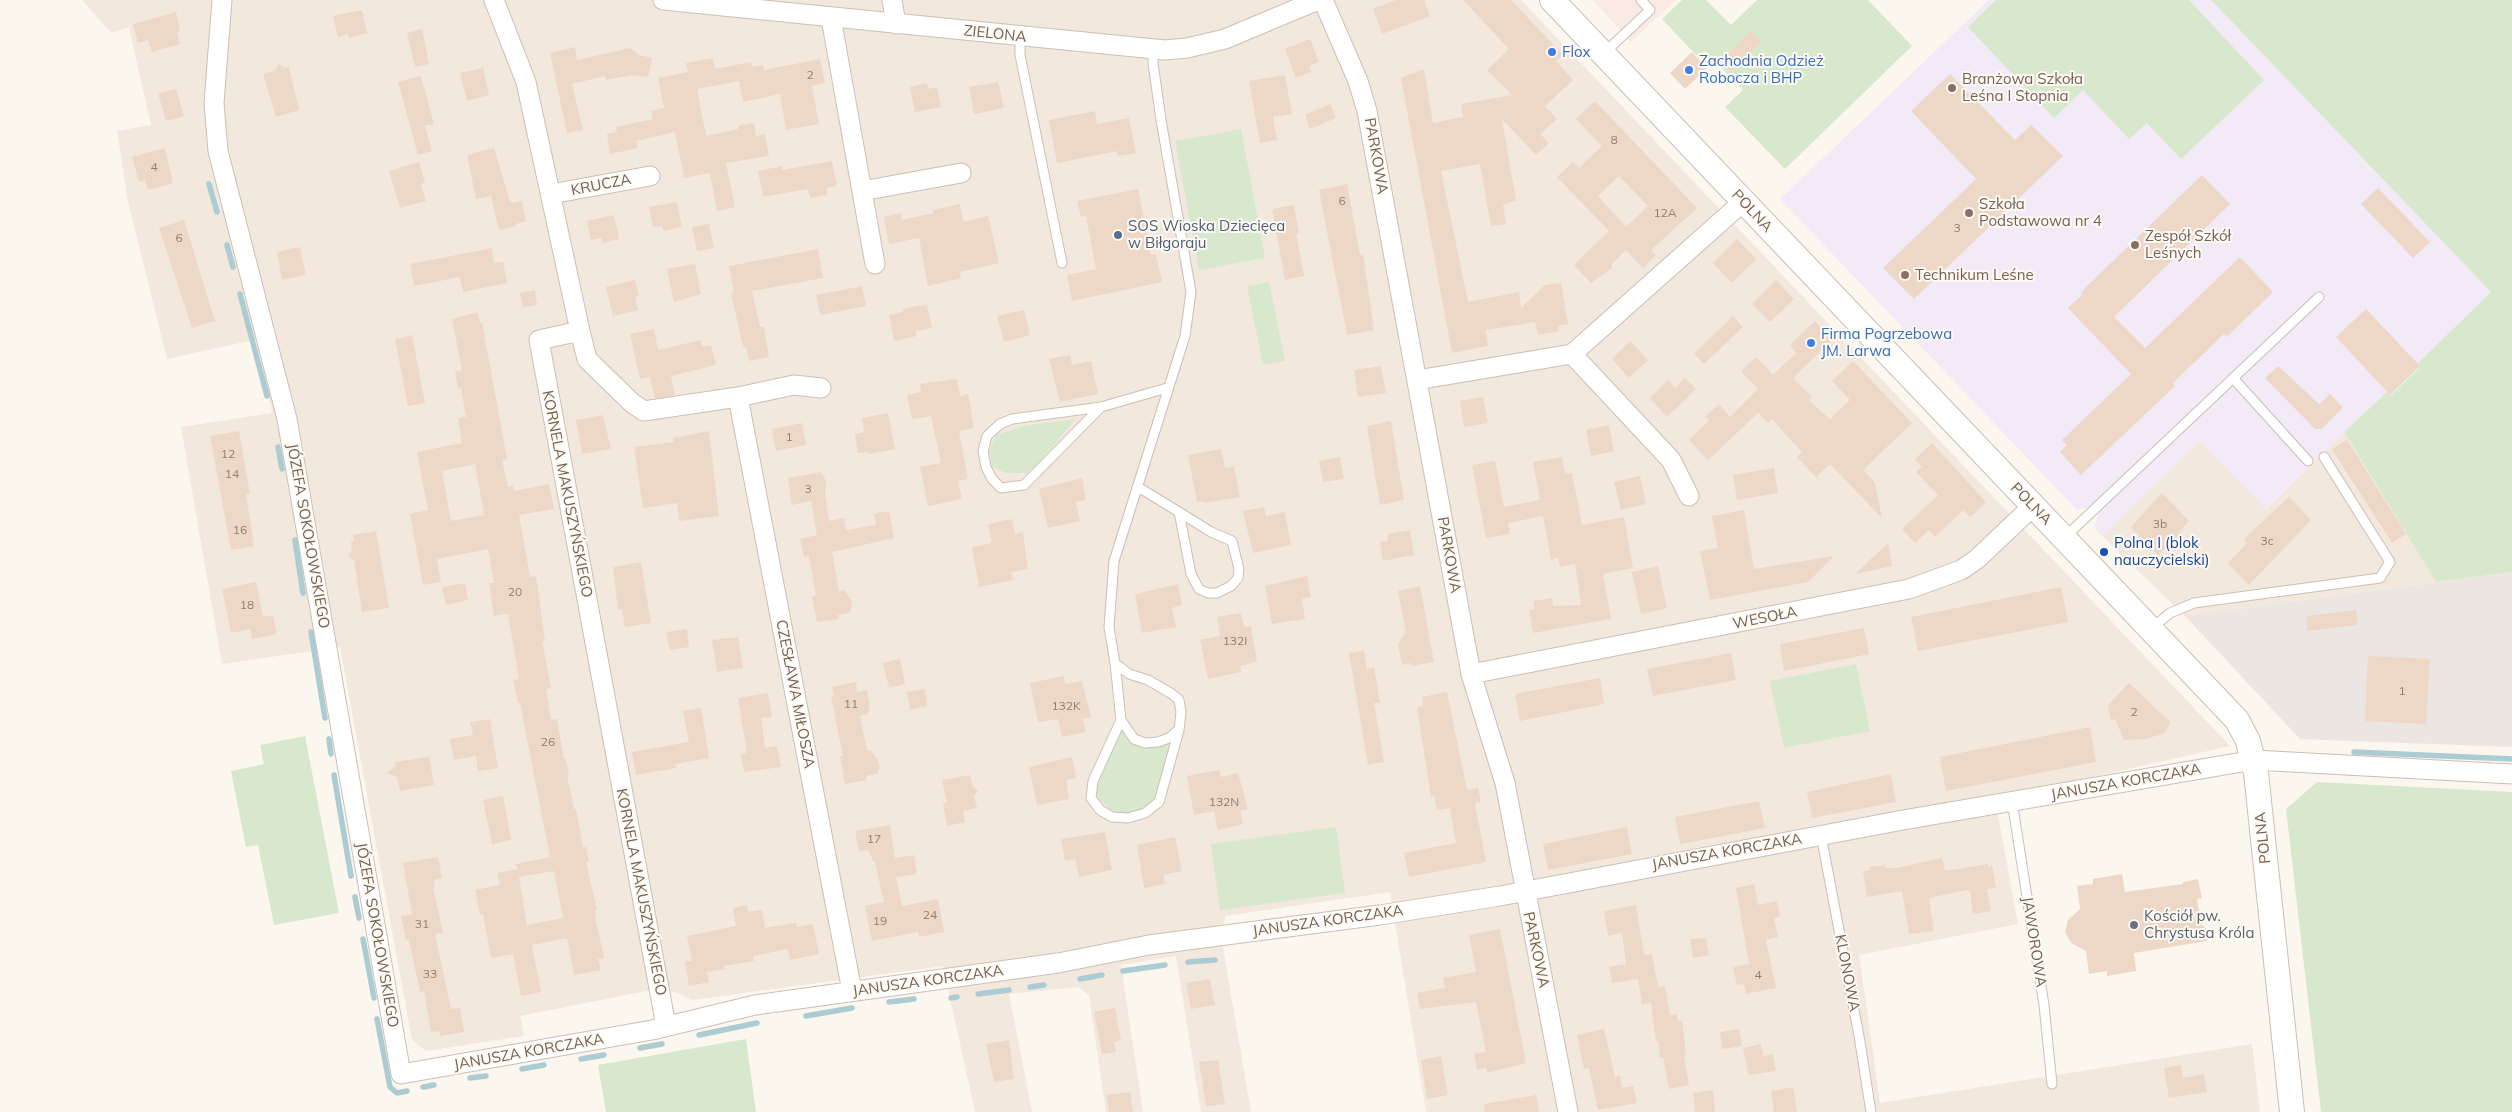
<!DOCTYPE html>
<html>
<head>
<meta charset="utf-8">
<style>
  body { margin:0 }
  canvas { display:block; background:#fbf6ee }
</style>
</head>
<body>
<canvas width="2512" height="1112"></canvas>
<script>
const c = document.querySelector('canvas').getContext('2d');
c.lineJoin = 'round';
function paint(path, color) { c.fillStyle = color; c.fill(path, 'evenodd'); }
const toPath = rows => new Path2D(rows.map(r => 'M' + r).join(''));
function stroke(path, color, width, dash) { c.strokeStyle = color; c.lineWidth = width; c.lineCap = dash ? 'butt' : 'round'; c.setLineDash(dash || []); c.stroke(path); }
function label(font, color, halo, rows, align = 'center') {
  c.font = font + ' Mulish,sans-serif'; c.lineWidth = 4; c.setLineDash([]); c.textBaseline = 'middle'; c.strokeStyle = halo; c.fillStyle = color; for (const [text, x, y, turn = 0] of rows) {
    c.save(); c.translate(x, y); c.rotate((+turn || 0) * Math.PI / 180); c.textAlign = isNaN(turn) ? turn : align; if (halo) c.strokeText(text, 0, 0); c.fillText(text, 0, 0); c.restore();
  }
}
paint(toPath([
  [82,0,1521,0,2230,746,1995,799,2018,924,1859,955,1880,1103,2252,1044,2260,1112,1426,1112,1390,892,1225,916,1222,942,1251,1112,1201,1112,1176,956,1121,965,1143,1112,1106,1112,1089,995,1078,987,1009,994,1032,1112,975,1112,943,966,692,1000,675,992,646,991,520,1016,524,1036,426,1051,412,1040,340,647,222,664,181,427,272,413,257,339,167,359,128,202,117,131,151,125,129,27,111,33],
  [2344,432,2436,582,2185,616,2102,536,2200,441,2266,509]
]), '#f2e8dd');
paint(toPath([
  [1593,0,1676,0,1631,42]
]), '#f9eae3');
paint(toPath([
  [2512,572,2512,747,2300,739,2185,616]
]), '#ebe6e2');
paint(toPath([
  [1989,0,2211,0,2491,292,2418,363,2420,366,2390,395,2387,392,2344,432,2265,509,2200,441,2102,536,2094,528,2098,515,2090,507,2077,510,1780,199]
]), '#f3eaf8');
paint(toPath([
  [1682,0,1706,0,1731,25,1757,0,1868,0,1912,46,1785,169,1725,107,1743,90,1705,51,1698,57,1662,19],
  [1996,0,2189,0,2264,80,2181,159,2147,123,2129,139,2083,90,2054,118,1968,27],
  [2211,0,2512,0,2512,572,2436,582,2344,432,2387,392,2391,395,2420,367,2418,363,2491,292],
  [1241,129,1265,258,1199,270,1175,141],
  [1269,282,1285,361,1263,365,1247,286],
  [1075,419,1038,465,1026,473,1006,473,992,466,989,451,996,435,1024,426],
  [1856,664,1870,731,1784,748,1770,681],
  [1122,729,1133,742,1148,748,1165,746,1172,741,1159,797,1148,808,1127,814,1112,811,1100,800,1097,793,1099,779],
  [305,736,339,913,274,925,258,845,246,847,231,771,264,764,260,745],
  [2317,782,2512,792,2512,1112,2321,1112,2286,809],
  [1336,827,1345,893,1220,910,1211,844],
  [746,1039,756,1112,606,1112,598,1065]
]), '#d7e8cd');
stroke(toPath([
  [209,184,217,212],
  [227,245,233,267],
  [240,294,267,396],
  [278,447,282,469],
  [295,540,303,593],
  [311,632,325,718],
  [329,739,331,754],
  [2354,752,2512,759],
  [334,775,351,876],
  [355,897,359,918],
  [363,939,374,998],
  [1188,962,1215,960],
  [1123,971,1165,965],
  [1080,979,1102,975],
  [1030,987,1044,985],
  [978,994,1009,990],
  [951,998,957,997],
  [889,1002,914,999],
  [806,1016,852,1008],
  [377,1019,390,1087,397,1093,407,1091],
  [699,1035,757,1023],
  [640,1048,662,1044],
  [581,1059,604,1055],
  [522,1069,544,1065],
  [470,1078,486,1076],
  [423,1087,434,1085]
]), '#abccd3', 5.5);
paint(toPath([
  [1396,0,1424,0,1430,16,1382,34,1373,9],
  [1463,0,1511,0,1563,55,1556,61,1573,80,1545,106,1557,119,1540,134,1549,143,1536,155,1502,119,1516,201,1503,204,1506,224,1491,226,1480,164,1441,171,1468,302,1519,292,1521,308,1545,285,1561,283,1568,324,1558,326,1559,331,1538,335,1535,322,1486,330,1488,346,1452,353,1401,78,1424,69,1433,123,1463,117,1461,104,1512,95,1487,70,1509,49],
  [362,10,367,33,349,38,348,34,338,37,333,16],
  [176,12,180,31,177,32,180,44,152,52,148,40,138,43,133,24],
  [422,29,429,64,415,67,407,33],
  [1751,31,1762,41,1731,72,1720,61],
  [1310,39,1319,62,1309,66,1311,72,1296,78,1285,49],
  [575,47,577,60,630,48,639,55,652,58,648,77,632,75,606,80,605,76,572,84,583,130,567,133,550,53],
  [1692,52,1707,68,1685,89,1670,73],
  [713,58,715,69,751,62,752,67,763,65,764,70,820,59,825,83,812,86,819,124,786,130,780,94,743,102,739,81,697,89,706,136,738,129,738,126,754,123,756,136,765,134,769,156,726,163,735,207,717,211,710,173,684,178,675,132,636,141,638,148,610,154,607,134,617,132,616,127,653,119,651,111,664,108,658,78,688,72,686,63],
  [279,64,284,68,289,67,299,110,276,117,263,74,275,71],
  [483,68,489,95,467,101,460,73],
  [1950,74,2015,140,2031,125,2063,156,1914,299,1883,268,1976,179,1911,111],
  [1285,75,1292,114,1273,117,1277,140,1260,143,1249,81],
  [421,76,434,124,425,126,432,151,418,155,398,82],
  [998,82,1004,108,974,114,969,87],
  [927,83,928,89,937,87,941,107,915,112,910,87],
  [176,89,184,116,166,121,158,93],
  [1595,101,1697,208,1651,250,1656,255,1643,268,1626,250,1612,264,1612,268,1591,283,1574,265,1609,231,1557,177,1573,162,1579,168,1602,146,1576,119],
  [1619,176,1648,206,1626,227,1598,196],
  [1330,104,1336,118,1310,129,1305,115],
  [1095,111,1097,124,1129,118,1136,153,1118,156,1117,151,1057,163,1049,120],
  [165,148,173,183,148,190,145,180,139,182,132,157],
  [494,148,510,202,512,203,522,201,526,221,516,224,517,226,499,230,491,196,476,199,467,155],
  [832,161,837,186,826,188,827,195,810,198,808,189,763,197,758,171,782,166,782,170],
  [419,162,425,183,421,184,426,201,400,208,389,171],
  [2202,175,2230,204,2114,317,2145,348,2240,257,2273,292,2227,337,2224,334,2178,378,2173,384,2175,386,2081,475,2060,452,2067,445,2062,440,2131,374,2068,308,2082,295,2081,293,2086,287],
  [1347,184,1360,255,1363,254,1374,330,1347,335,1319,190],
  [2378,188,2430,242,2413,258,2361,204],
  [1138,189,1151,255,1156,254,1162,282,1072,301,1067,275,1096,269,1086,216,1081,217,1077,201],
  [677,202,682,227,664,231,662,226,653,227,649,207],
  [960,204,963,222,988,216,999,263,960,272,961,278,928,286,919,238,889,244,884,217,901,213,902,220,934,213,933,210],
  [1294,205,1299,233,1296,234,1304,276,1285,280,1272,209],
  [614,215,619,239,603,243,601,238,591,240,587,221],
  [184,220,215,321,192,328,159,228],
  [709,224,714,248,697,251,692,227],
  [1737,239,1756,259,1732,283,1713,263],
  [300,247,306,275,282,280,277,252],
  [492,248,494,263,503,262,507,283,463,292,460,277,414,286,410,264],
  [818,249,823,278,752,291,760,327,764,327,769,357,749,361,746,347,743,347,731,293,734,292,729,266],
  [695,264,701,294,674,302,667,269],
  [635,280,639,296,635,297,638,310,613,316,606,287],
  [1776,280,1794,299,1770,322,1752,304],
  [862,286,866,306,820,315,816,295],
  [535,290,537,305,523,307,520,293],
  [927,304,932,328,915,331,917,336,894,341,889,315,903,312,902,309],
  [2366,309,2420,366,2390,395,2336,337],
  [1024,310,1030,335,1004,342,997,316],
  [478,312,480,323,482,322,507,459,502,460,508,487,513,486,514,491,549,484,554,509,519,515,530,577,536,576,545,641,542,641,551,688,546,689,551,720,557,719,564,759,566,758,569,774,567,775,574,809,576,809,583,847,586,847,589,862,586,862,597,910,595,910,596,921,604,958,598,959,601,970,574,975,567,938,532,945,541,992,521,996,513,954,491,958,483,914,480,914,475,890,500,885,497,873,518,869,516,864,550,857,520,703,518,703,513,680,519,679,508,614,494,616,489,583,494,583,488,549,437,559,441,582,423,585,410,514,428,510,417,452,462,443,458,418,466,417,461,388,458,389,455,371,462,370,452,319],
  [475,464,484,515,451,521,442,471],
  [554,871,563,918,527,925,519,877],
  [1733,316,1743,327,1704,364,1694,354],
  [1815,321,1832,340,1793,378,1812,397,1808,400,1830,419,1850,400,1832,381,1853,361,1912,423,1863,470,1875,483,1882,518,1830,464,1816,477,1797,457,1802,452,1772,419,1768,423,1758,413,1708,460,1689,440,1709,421,1705,417,1719,404,1730,417,1758,389,1741,371,1756,357,1773,375,1796,353,1790,345],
  [654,329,658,350,701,340,702,347,711,345,716,365,671,376,675,395,655,398,650,377,640,379,630,334],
  [412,335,425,403,408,406,395,339],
  [1630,341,1648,360,1629,378,1612,359],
  [1070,355,1072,365,1091,361,1098,394,1060,402,1049,359],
  [1381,366,1386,393,1358,397,1354,370],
  [2278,366,2319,404,2330,394,2343,408,2321,429,2315,429,2265,378],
  [1685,378,1696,389,1667,417,1650,398,1668,380,1675,388],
  [957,379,960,396,968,394,974,428,959,431,968,479,958,481,962,499,928,506,920,467,941,463,931,416,912,419,907,395,921,392,920,384],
  [1483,397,1488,423,1464,427,1460,401],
  [888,413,895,449,869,454,868,452,858,453,855,434,864,432,862,418],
  [603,415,611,449,582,454,576,420],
  [1391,421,1404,500,1380,505,1367,426],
  [802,423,806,445,776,451,772,429],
  [1609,425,1614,451,1591,456,1586,430],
  [239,431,250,494,246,494,254,546,231,550,210,436],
  [709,431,719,516,679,521,677,503,643,508,634,447,674,442,673,438],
  [2347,440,2406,534,2392,543,2332,449],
  [1932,443,1986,502,1970,517,1963,510,1935,537,1929,530,1915,543,1902,529,1938,495,1916,472,1922,467,1915,459],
  [1221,449,1225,468,1234,466,1240,497,1204,503,1203,501,1197,502,1188,455],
  [1340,457,1344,479,1323,482,1319,461],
  [1562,457,1565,474,1572,473,1582,525,1624,517,1633,568,1603,574,1611,619,1533,633,1529,610,1535,609,1533,601,1552,598,1553,606,1581,605,1575,564,1560,567,1558,558,1551,560,1543,516,1508,523,1510,534,1486,538,1472,465,1495,461,1504,507,1540,500,1533,462],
  [1774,468,1778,493,1737,500,1733,475],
  [821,472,826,481,825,495,829,521,844,518,846,530,876,525,874,514,889,511,894,538,832,552,839,591,844,590,851,600,852,606,849,613,838,615,839,619,817,622,812,596,816,595,809,556,804,557,800,539,817,535,811,501,792,505,788,478],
  [1640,476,1646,504,1621,510,1614,482],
  [1082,478,1086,500,1076,502,1080,521,1048,528,1039,489],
  [2162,493,2189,521,2179,532,2181,534,2158,555,2131,527],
  [2289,497,2311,520,2249,585,2228,563,2247,543,2244,539],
  [1264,507,1266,516,1285,512,1291,545,1253,553,1243,511],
  [1744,510,1754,569,1834,556,1808,582,1710,600,1700,551,1718,548,1712,516],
  [1012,519,1015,534,1023,532,1028,569,1011,572,1013,580,979,587,972,547,992,543,988,524],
  [1410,530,1414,555,1383,561,1380,542,1388,541,1387,534],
  [376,531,389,608,362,612,354,560,348,556,352,551,351,542,354,541,353,535],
  [1888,543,1892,566,1855,574],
  [641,562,651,623,625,627,622,609,618,610,613,567],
  [1658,566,1667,608,1641,614,1632,572],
  [1307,576,1311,597,1302,599,1305,619,1272,624,1265,586],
  [256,582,263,617,273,615,277,634,252,639,250,629,231,633,222,589],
  [465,583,468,600,446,605,442,587],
  [1178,584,1182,605,1172,608,1176,627,1142,633,1135,594],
  [1420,586,1434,662,1412,666,1411,663,1402,665,1398,644,1406,632,1398,591],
  [2061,587,2068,622,1918,651,1911,617],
  [2356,610,2358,625,2307,631,2306,616],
  [1241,613,1244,627,1251,626,1257,662,1240,666,1241,672,1208,679,1200,640,1220,636,1217,617],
  [1864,628,1869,654,1784,671,1780,644],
  [687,629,689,647,670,650,666,632],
  [738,637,743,668,717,672,712,640],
  [1364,651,1367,669,1374,667,1380,703,1374,703,1384,762,1368,765,1349,653],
  [1731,653,1736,680,1653,696,1647,669],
  [2368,656,2430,659,2426,724,2365,721],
  [900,659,905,684,889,688,883,663],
  [1064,676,1065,684,1082,681,1091,717,1083,719,1086,732,1062,737,1058,719,1038,722,1030,683],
  [1600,678,1604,704,1520,721,1515,694],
  [856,682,857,692,867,690,870,707,868,714,860,716,867,751,871,751,878,760,880,767,877,774,866,776,867,780,845,784,840,756,843,756,831,697,834,696,832,687],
  [2129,683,2170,722,2165,733,2146,739,2124,740,2115,719,2111,720,2108,705],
  [925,689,927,706,910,710,907,692],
  [1447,692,1467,790,1478,788,1481,802,1475,803,1486,862,1409,877,1404,853,1456,843,1450,808,1437,810,1434,796,1431,797,1417,707,1423,706,1422,697],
  [768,693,772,717,761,718,765,748,777,746,781,767,744,772,741,754,746,753,746,747,738,698],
  [701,708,709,758,675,764,676,768,636,775,632,752,689,742,683,711],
  [490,719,498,768,478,771,476,756,454,760,450,739,473,735,470,722],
  [2090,727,2096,762,1946,791,1940,757],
  [429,757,434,785,400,791,397,777,387,773,396,766,395,762],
  [1072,757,1076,778,1066,780,1069,799,1037,805,1029,767],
  [1219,770,1221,777,1238,773,1248,809,1240,811,1243,824,1218,830,1214,811,1194,815,1187,776],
  [1891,774,1896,802,1812,818,1807,792],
  [970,775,973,787,978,791,974,796,977,808,963,811,965,822,947,826,943,803,947,802,942,780],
  [503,796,511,840,492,844,483,800],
  [1759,801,1765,828,1680,844,1675,817],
  [890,825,895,858,914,855,917,874,896,877,902,906,938,899,944,932,919,937,918,932,872,941,865,906,884,902,875,862,873,862,869,850,859,851,855,831],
  [1627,827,1632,854,1548,870,1543,844],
  [1105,832,1112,870,1079,877,1075,859,1065,861,1061,839],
  [1175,837,1182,871,1163,875,1165,884,1144,888,1137,845],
  [438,857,442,878,434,880,435,886,433,887,443,933,435,934,451,1009,460,1008,464,1032,440,1036,439,1031,431,1032,424,991,420,992,409,940,406,940,401,916,412,914,403,863],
  [1942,858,1945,871,1988,864,1988,867,1992,866,1996,888,1987,889,1991,911,1973,914,1970,892,1967,890,1929,898,1934,931,1909,934,1902,891,1867,897,1863,871,1871,870,1870,867,1885,865,1886,868,1896,868],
  [2122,874,2125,892,2183,884,2183,882,2198,879,2202,898,2197,899,2202,926,2204,926,2207,941,2134,953,2136,971,2107,976,2107,971,2089,974,2086,951,2071,943,2065,932,2068,920,2080,909,2077,886,2093,884,2093,879],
  [1754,884,1758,905,1777,901,1780,916,1774,918,1778,937,1766,940,1776,988,1746,994,1744,984,1737,985,1733,967,1749,964,1736,888],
  [747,905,748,912,762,910,765,928,796,923,797,927,813,924,819,954,790,960,788,949,753,956,754,961,724,966,725,969,707,972,709,982,689,986,685,961,692,961,687,936,736,926,733,908],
  [1636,905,1644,955,1652,954,1658,987,1665,986,1670,1015,1677,1014,1678,1021,1682,1021,1686,1054,1684,1055,1689,1085,1669,1089,1663,1057,1660,1058,1658,1041,1656,1041,1651,1003,1642,1004,1638,979,1612,983,1609,967,1626,964,1622,933,1608,936,1604,911],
  [1500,929,1526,1063,1487,1073,1486,1068,1477,1070,1474,1054,1486,1052,1476,1002,1420,1009,1417,993,1445,988,1443,978,1476,972,1469,935],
  [1706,938,1709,955,1693,958,1690,939],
  [1210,979,1215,1005,1191,1009,1186,983],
  [1115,1008,1121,1040,1114,1042,1116,1052,1102,1054,1094,1012],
  [1604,1029,1615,1077,1620,1076,1622,1088,1633,1086,1637,1103,1598,1110,1589,1068,1584,1069,1577,1035],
  [1739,1029,1742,1046,1722,1049,1720,1032],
  [1009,1040,1014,1079,994,1082,986,1044],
  [1761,1044,1763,1056,1773,1054,1776,1071,1748,1075,1743,1048],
  [1441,1056,1448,1095,1427,1099,1421,1060],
  [1218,1060,1225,1104,1206,1106,1199,1062],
  [2181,1065,2183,1078,2204,1074,2207,1092,2169,1098,2164,1068],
  [1793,1087,1797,1112,1774,1112,1771,1091],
  [1713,1090,1715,1112,1695,1112,1693,1093],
  [1130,1092,1133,1112,1109,1112,1106,1095],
  [1536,1095,1539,1112,1485,1112,1484,1104]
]), '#edd8c8');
const service = toPath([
  [1020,37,1020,55,1062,263],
  [1603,54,1650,10,1641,0],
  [2233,378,2308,461],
  [1101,407,1024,485,1001,488,992,479,986,467,983,451,987,436,1000,424,1012,419,1101,407,1167,388],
  [1138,487,1179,512,1211,532,1232,541,1239,569,1238,578,1231,586,1217,593,1208,593,1199,589,1191,574,1179,512],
  [2065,537,2319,297],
  [2151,629,2170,613,2194,603,2380,578,2390,562,2324,457],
  [1115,663,1121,720,1093,781,1091,798,1100,810,1112,817,1128,818,1145,813,1159,802,1179,730,1181,712,1179,700,1172,694,1148,680,1129,674,1115,663,1109,627,1114,561,1185,336,1191,292,1161,120,1153,63,1153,50],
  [1121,720,1134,739,1145,743,1158,742,1169,738,1178,730],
  [2012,801,2044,1005,2052,1084],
  [1821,835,1859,1036,1871,1112]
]);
const minor = toPath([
  [222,0,214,103,218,151,287,419,401,1074,652,1030,755,1005,1058,963,1149,945,1380,915,1500,896,1903,820,2254,760,2512,774],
  [494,0,526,82,580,331,539,340,666,1026],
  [663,0,1165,50,1187,48,1225,39,1318,0],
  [892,0,896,24],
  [1323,0,1358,81,1367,111,1471,674,1505,783,1568,1112],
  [831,18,875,264],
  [862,191,961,173],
  [551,194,650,176],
  [580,331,587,359,632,403,644,411,738,397,794,385,821,388],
  [1572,354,1744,201],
  [1572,354,1671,460,1689,496],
  [1417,380,1572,354],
  [738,397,852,991],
  [1471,674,1909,589,1961,570,1977,559,2033,506]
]);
const tertiary = toPath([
  [1552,0,2237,720,2248,741,2256,773,2292,1112]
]);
stroke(service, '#ccbfb4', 11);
stroke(minor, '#ccbfb4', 21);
stroke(tertiary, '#ccbfb4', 26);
stroke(service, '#fff', 9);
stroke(minor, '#fff', 19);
stroke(tertiary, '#fff', 24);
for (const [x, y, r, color] of [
  [1552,52,5,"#3f7fe0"],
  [1689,70,5,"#3f7fe0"],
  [1952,88,5,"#8d6e63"],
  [1969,213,5,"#8d6e63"],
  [1118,235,5,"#5c6f8a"],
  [2135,245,5,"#8d6e63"],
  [1905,275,5,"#8d6e63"],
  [1811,343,5,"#3f7fe0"],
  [2104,552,5,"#1a4fb4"],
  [2134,925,5,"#6b7280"]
]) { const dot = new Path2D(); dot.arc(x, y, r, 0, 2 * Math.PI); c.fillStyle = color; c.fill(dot); stroke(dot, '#fdfaf4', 2); }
label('12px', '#927d70', null, [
  ["2",810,75],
  ["8",1614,140],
  ["4",154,167],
  ["6",1342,201],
  ["12A",1665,213],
  ["3",1957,228],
  ["6",179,238],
  ["1",789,437],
  ["12",228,454],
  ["14",232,474],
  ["3",808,489],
  ["3b",2160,524],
  ["16",240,530],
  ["3c",2267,541],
  ["20",515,592],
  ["18",247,605],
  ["132I",1235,641],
  ["1",2402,691],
  ["11",851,704],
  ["132K",1066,706],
  ["2",2134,712],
  ["26",548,742],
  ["132N",1224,802],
  ["17",874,839],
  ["24",930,915],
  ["19",880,921],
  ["31",422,924],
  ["33",430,974],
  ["4",1758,975]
]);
label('15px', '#745f52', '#fdfaf4', [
  ["ZIELONA",995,34,6],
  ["PARKOWA",1376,156,80],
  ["KRUCZA",601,185,-11],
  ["POLNA",1752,211,47],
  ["KORNELA MAKUSZYŃSKIEGO",567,494,79],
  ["POLNA",2031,504,46],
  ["JÓZEFA SOKOŁOWSKIEGO",308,536,80],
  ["PARKOWA",1449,555,80],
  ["WESOŁA",1765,618,-11],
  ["CZESŁAWA MIŁOSZA",795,694,79],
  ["JANUSZA KORCZAKA",2126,782,-10],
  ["POLNA",2263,838,-96],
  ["JANUSZA KORCZAKA",1727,852,-10],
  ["KORNELA MAKUSZYŃSKIEGO",641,892,79],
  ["JANUSZA KORCZAKA",1328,921,-8],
  ["JÓZEFA SOKOŁOWSKIEGO",377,935,80],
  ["JAWOROWA",2034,942,81],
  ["PARKOWA",1536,950,78],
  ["KLONOWA",1847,973,79],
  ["JANUSZA KORCZAKA",928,981,-8],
  ["JANUSZA KORCZAKA",529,1052,-10]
]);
label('15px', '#366cbe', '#fdfaf4', [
  ["Flox",1562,52],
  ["Zachodnia Odzież",1699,61],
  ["Robocza i BHP",1699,78],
  ["Firma Pogrzebowa",1821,334],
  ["JM. Larwa",1821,351]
], 'left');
label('15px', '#785e54', '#fdfaf4', [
  ["Branżowa Szkoła",1962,79],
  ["Leśna I Stopnia",1962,96],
  ["Szkoła",1979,204],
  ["Podstawowa nr 4",1979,221],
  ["Zespół Szkół",2145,236],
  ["Leśnych",2145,253],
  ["Technikum Leśne",1915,275]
], 'left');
label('15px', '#4e5e75', '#fdfaf4', [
  ["SOS Wioska Dziecięca",1128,226],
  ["w Biłgoraju",1128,243]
], 'left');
label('15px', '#164399', '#fdfaf4', [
  ["Polna I (blok",2114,543],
  ["nauczycielski)",2114,560]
], 'left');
label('15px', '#5b616d', '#fdfaf4', [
  ["Kościół pw.",2144,916],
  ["Chrystusa Króla",2144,933]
], 'left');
</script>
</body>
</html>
